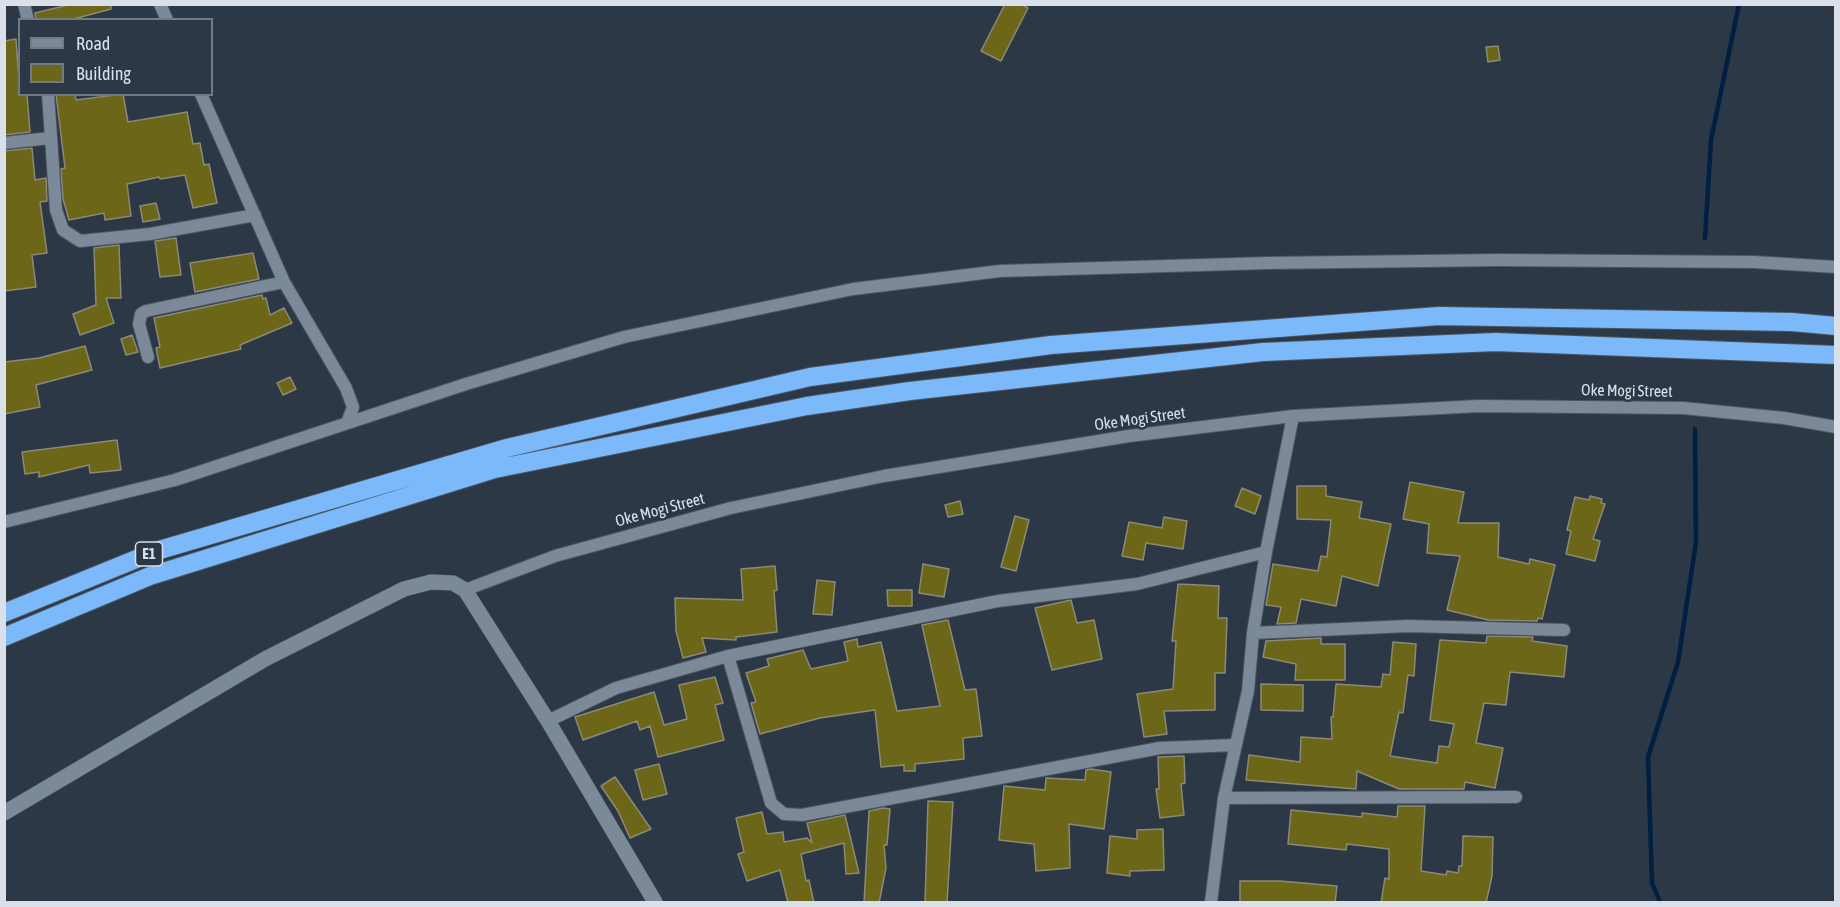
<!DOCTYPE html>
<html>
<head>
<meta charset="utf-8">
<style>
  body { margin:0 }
  #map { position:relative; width:1840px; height:907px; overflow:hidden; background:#2c3845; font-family:"Asap Condensed",sans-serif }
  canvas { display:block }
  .frame { position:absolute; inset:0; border:6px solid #d9e0e9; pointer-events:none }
  .legend { position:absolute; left:18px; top:18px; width:195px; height:78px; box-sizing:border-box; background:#2c3845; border:2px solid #717b87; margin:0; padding:8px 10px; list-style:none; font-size:18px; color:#d9e0e9 }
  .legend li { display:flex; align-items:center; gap:12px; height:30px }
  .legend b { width:30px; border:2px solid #717b87 }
</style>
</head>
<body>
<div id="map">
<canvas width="1840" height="907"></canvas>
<div class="frame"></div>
<ul class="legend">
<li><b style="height:8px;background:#7b8998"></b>Road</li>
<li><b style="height:16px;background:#6c6618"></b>Building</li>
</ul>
</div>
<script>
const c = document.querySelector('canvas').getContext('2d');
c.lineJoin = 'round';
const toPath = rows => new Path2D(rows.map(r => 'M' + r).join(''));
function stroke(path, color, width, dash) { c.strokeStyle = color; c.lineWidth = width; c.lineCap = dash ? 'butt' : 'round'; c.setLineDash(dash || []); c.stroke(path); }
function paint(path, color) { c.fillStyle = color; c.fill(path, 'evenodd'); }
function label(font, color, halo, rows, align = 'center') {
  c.font = font + ' "Asap Condensed",sans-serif'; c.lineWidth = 5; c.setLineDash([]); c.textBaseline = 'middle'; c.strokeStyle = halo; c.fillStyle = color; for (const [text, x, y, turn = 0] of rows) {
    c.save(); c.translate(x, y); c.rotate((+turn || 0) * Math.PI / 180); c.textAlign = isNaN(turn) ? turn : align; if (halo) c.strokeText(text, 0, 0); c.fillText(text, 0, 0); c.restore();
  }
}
stroke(toPath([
  [1705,238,1711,140,1739,4],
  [1660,902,1652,883,1648,757,1678,662,1696,542,1695,429]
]), '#001f41', 4.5);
const building = toPath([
  [72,4,111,4,111,9,70,20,36,20,35,13,72,4],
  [1005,4,1021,4,1028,8,1001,61,981,51,1005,4],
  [16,39,20,94,27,94,30,132,4,135,4,41,16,39],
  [1498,46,1500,60,1488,62,1486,47,1498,46],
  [56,94,75,94,76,100,123,94,128,122,187,112,193,144,200,143,204,165,209,164,217,203,193,208,185,175,160,179,159,177,127,184,131,216,105,220,104,213,69,220,63,199,61,169,65,168,56,94],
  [32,148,35,180,46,178,47,201,40,202,47,253,32,255,36,287,4,291,4,151,32,148],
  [156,203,160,219,143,222,140,206,156,203],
  [176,238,181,275,160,277,155,241,176,238],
  [119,245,121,298,106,298,114,323,80,335,73,314,96,305,94,248,119,245],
  [253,253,259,279,195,292,190,263,253,253],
  [262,295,263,299,266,298,270,315,284,308,292,323,240,345,241,349,160,368,156,348,160,347,154,318,262,295],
  [132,335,138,352,126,355,121,339,132,335],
  [85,346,92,370,36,385,40,407,4,414,4,362,39,358,85,346],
  [290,377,296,389,283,395,277,383,290,377],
  [117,440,121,470,90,473,89,465,39,477,39,472,25,474,22,452,117,440],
  [1410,482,1464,492,1458,523,1499,523,1498,557,1529,564,1530,559,1555,565,1542,619,1538,618,1537,621,1488,620,1447,610,1460,556,1427,553,1429,524,1403,519,1410,482],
  [1297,486,1326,486,1326,496,1362,502,1359,518,1391,524,1378,586,1342,576,1336,606,1301,599,1296,623,1277,624,1281,607,1266,605,1273,564,1318,571,1321,556,1327,557,1331,520,1297,519,1297,486],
  [1242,488,1261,496,1255,514,1235,506,1242,488],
  [1590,496,1602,499,1601,503,1605,504,1593,539,1600,541,1595,561,1566,554,1571,531,1567,530,1575,497,1589,500,1590,496],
  [960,501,963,514,948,517,945,505,960,501],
  [1015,516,1029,520,1016,571,1001,567,1015,516],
  [1164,517,1187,521,1183,549,1146,543,1143,560,1122,556,1129,522,1162,528,1164,517],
  [923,564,949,569,944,597,919,593,923,564],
  [775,566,777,590,774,591,777,632,736,637,736,640,702,638,706,652,683,658,676,631,675,598,743,600,741,569,775,566],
  [817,580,835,582,832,615,813,614,817,580],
  [1178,584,1219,586,1218,618,1227,618,1225,673,1215,673,1215,710,1164,711,1167,734,1144,737,1137,694,1173,689,1176,641,1172,641,1178,584],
  [887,590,912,590,912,606,888,606,887,590],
  [1071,600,1077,623,1094,620,1102,659,1052,670,1035,608,1071,600],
  [948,620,965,690,976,689,982,736,963,738,964,759,915,764,915,771,904,771,904,765,881,767,875,710,820,718,760,734,751,703,756,702,746,673,769,666,767,659,803,650,811,669,848,661,844,642,857,639,858,647,881,642,897,711,940,706,922,625,948,620],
  [1487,636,1533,637,1532,641,1567,646,1564,677,1510,672,1506,705,1484,703,1476,743,1503,748,1495,788,1465,782,1464,789,1399,789,1357,771,1356,789,1246,780,1249,755,1300,762,1301,737,1332,739,1331,717,1333,717,1336,684,1381,687,1383,674,1390,675,1393,642,1416,644,1414,676,1408,675,1403,713,1399,712,1390,756,1437,763,1439,746,1449,747,1454,724,1430,720,1440,640,1486,643,1487,636],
  [1321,638,1321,644,1345,644,1345,680,1295,680,1296,664,1263,657,1266,641,1321,638],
  [715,677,723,703,715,705,724,740,658,757,650,726,640,730,637,721,583,740,575,717,654,692,664,725,687,719,679,685,715,677],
  [1261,684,1303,685,1303,711,1261,710,1261,684],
  [1184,756,1185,783,1181,784,1184,815,1160,818,1156,789,1159,789,1158,757,1184,756],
  [659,764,667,794,643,800,635,770,659,764],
  [1091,769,1111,772,1104,829,1069,824,1070,868,1036,871,1034,844,999,840,1004,786,1045,790,1046,778,1085,780,1086,770,1091,769],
  [615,777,651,829,630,838,618,811,601,786,615,777],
  [928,801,953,802,947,903,925,903,928,801],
  [1398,806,1425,806,1421,871,1446,875,1447,871,1458,873,1459,866,1462,866,1463,836,1493,837,1492,876,1486,903,1381,903,1385,878,1389,879,1389,849,1347,844,1346,850,1288,844,1291,810,1362,817,1362,813,1397,817,1398,806],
  [883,808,890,809,887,845,884,845,886,868,879,903,864,903,869,811,883,808],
  [762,812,767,834,783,832,784,842,807,838,812,843,807,823,845,815,859,873,846,874,844,843,801,854,806,881,809,880,814,903,788,903,780,870,747,881,738,854,744,852,736,818,762,812],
  [1163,829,1164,870,1130,871,1130,876,1107,873,1110,836,1137,839,1137,830,1163,829],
  [1240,881,1280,881,1337,886,1335,903,1240,903,1240,881]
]);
paint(building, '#6c6618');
stroke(building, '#8c8a77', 1.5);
const minor = toPath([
  [24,4,28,20],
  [160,4,167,20],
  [48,94,56,210,63,230,80,241,150,234,255,215],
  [201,94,284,282,346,388,353,407,347,423],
  [4,143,50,138],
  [148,357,139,324,141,314,146,311,284,282],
  [4,522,175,480,466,384,624,337,853,289,1000,271,1268,263,1498,260,1754,262,1836,267],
  [465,590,555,556,731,508,884,476,1129,436,1293,416,1478,406,1683,408,1784,418,1836,427],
  [1253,633,1408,626,1564,630],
  [728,656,771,803,784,814,802,815,1160,748,1236,745],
  [548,721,616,688,728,656,998,601,1137,584,1266,552],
  [1224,798,1516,797],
  [1211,902,1224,798,1248,691,1253,633,1266,552,1293,416]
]);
const tertiary = toPath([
  [4,813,265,659,404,589,431,582,453,583,465,590,548,721,655,902]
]);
const motorway = toPath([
  [4,613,156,551,507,448,810,377,1051,345,1439,316,1792,322,1836,326],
  [4,637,150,576,495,469,807,406,910,391,1263,352,1495,342,1836,355]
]);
stroke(minor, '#4b5560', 14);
stroke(tertiary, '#4b5560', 16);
stroke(motorway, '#4b5560', 20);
stroke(minor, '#7b8998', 12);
stroke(tertiary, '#7b8998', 15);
stroke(motorway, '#7bb9fb', 18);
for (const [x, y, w] of [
  [149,554,27]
]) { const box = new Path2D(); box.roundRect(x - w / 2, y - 12, w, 24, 4.5); c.fillStyle = '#2c3845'; c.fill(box); stroke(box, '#d9e0e9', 1.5); }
label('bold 15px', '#d9e0e9', null, [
  ["E1",149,554]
]);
label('16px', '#d9e0e9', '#2c3845', [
  ["Oke Mogi Street",1627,391,1],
  ["Oke Mogi Street",1140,419,-8],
  ["Oke Mogi Street",660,510,-15]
]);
</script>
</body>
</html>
